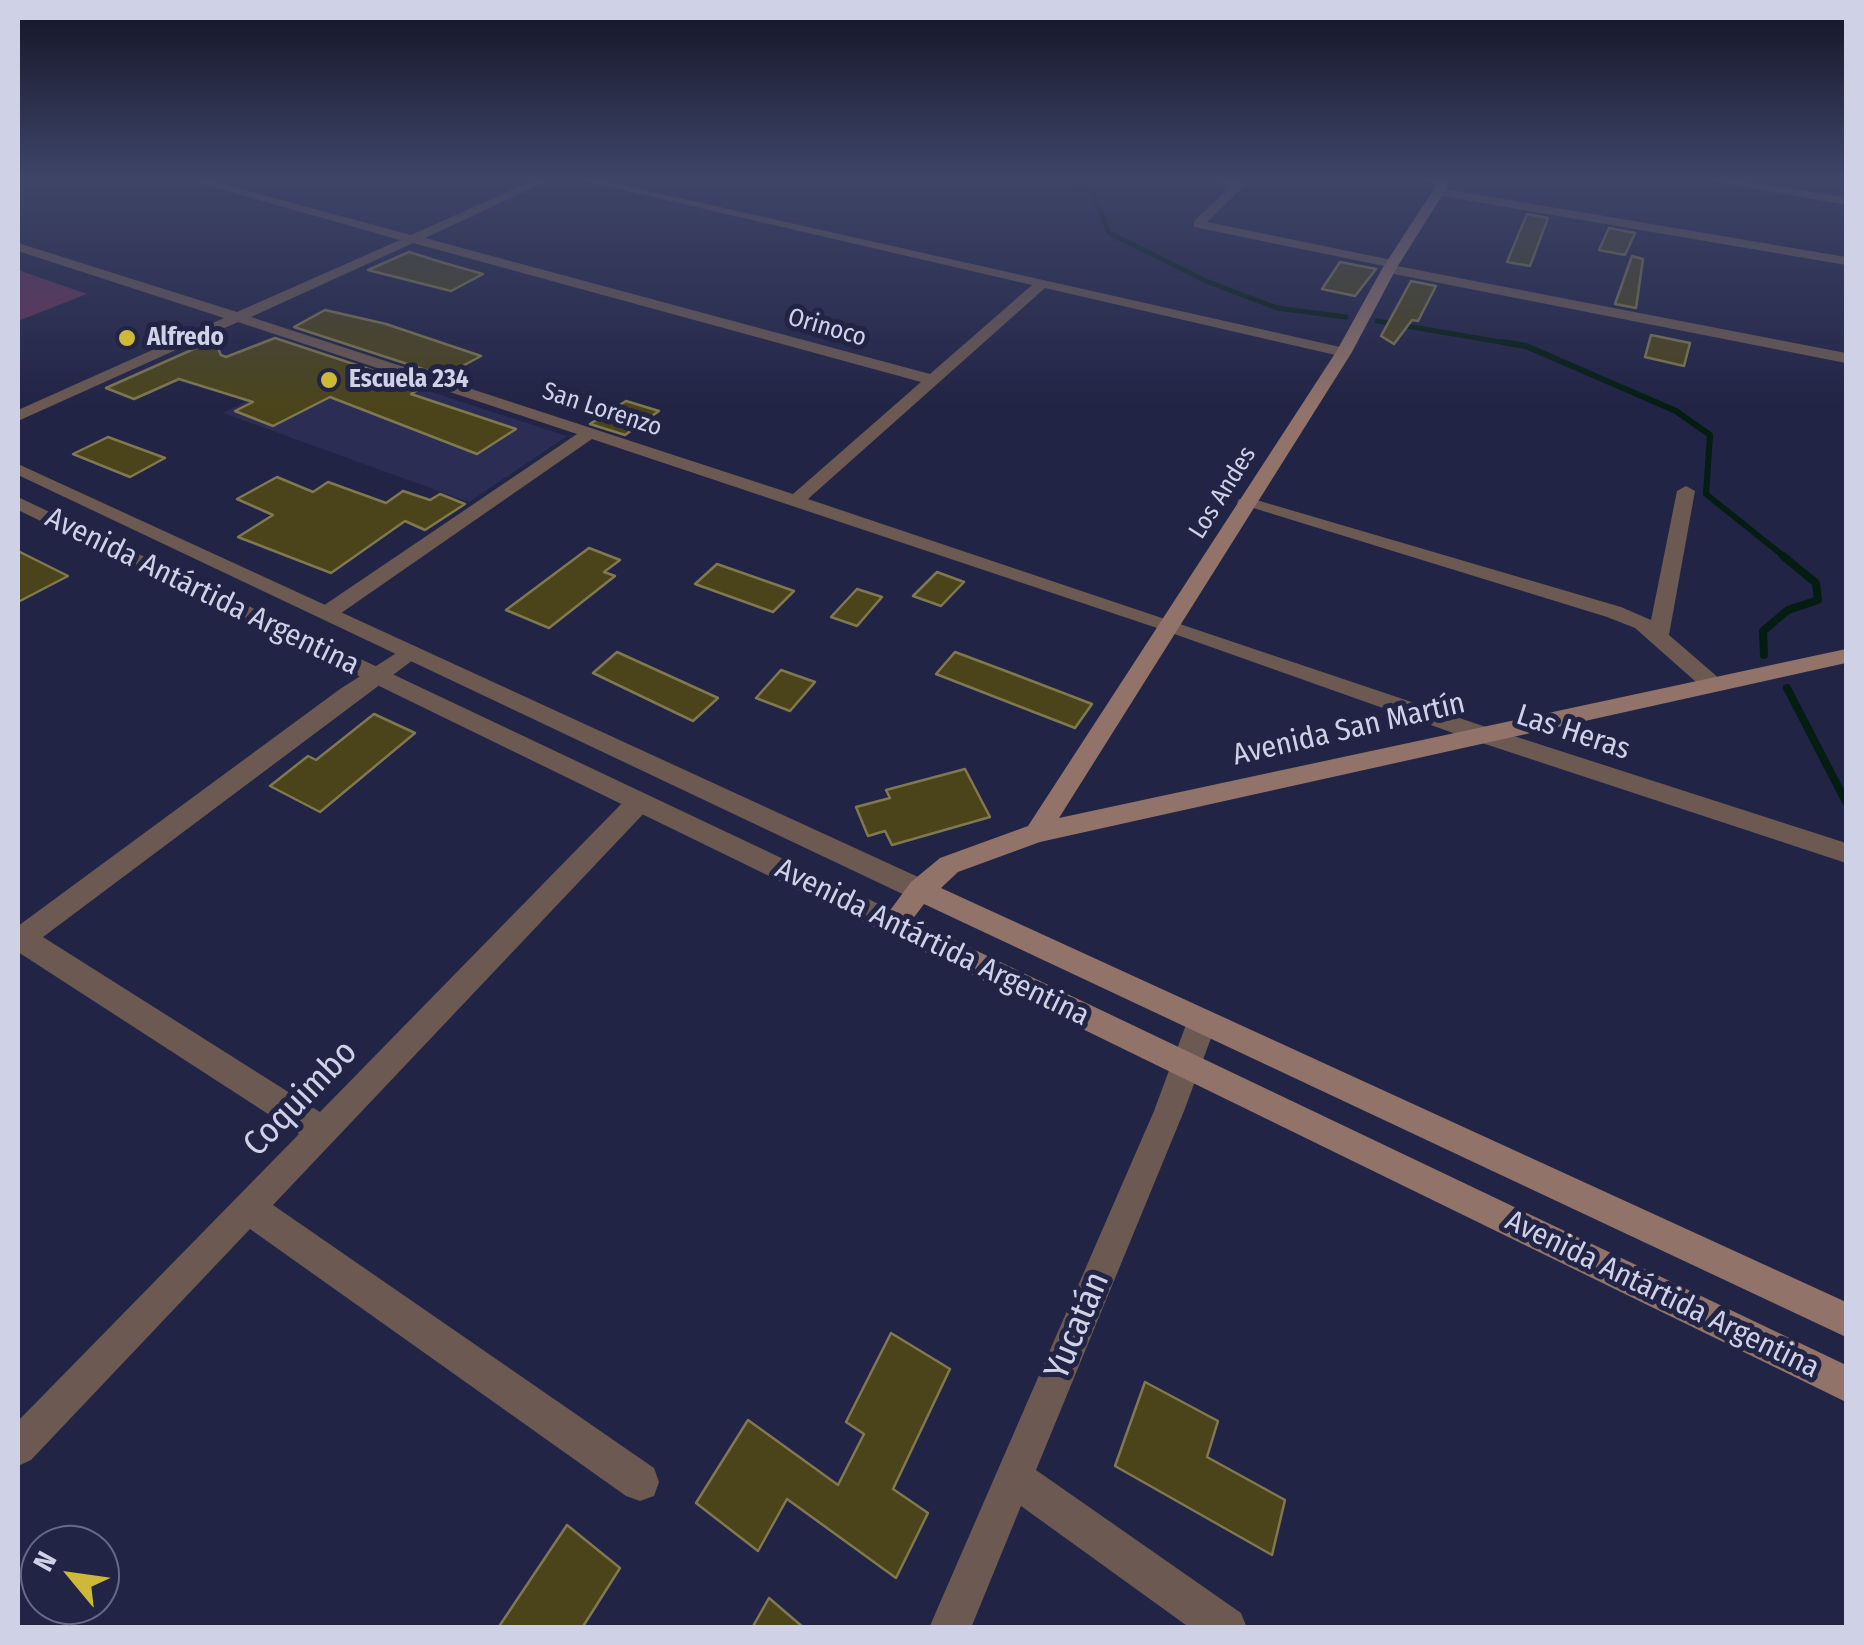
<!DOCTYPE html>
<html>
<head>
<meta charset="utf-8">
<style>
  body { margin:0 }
  #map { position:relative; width:1864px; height:1645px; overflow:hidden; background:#222445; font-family:"Fira Sans Condensed",sans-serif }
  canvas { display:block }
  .frame { position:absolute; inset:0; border:20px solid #cfd2e7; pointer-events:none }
  .north { position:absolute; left:20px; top:1525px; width:100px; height:100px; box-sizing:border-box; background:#222445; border:2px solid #676a86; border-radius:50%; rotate:299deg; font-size:28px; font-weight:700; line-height:40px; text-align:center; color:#cfd2e7 }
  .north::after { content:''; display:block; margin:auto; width:35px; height:45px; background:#ceb837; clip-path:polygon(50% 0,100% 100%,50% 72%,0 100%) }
</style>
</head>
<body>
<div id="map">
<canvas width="1864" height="1645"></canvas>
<div class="frame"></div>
<div class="north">N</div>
</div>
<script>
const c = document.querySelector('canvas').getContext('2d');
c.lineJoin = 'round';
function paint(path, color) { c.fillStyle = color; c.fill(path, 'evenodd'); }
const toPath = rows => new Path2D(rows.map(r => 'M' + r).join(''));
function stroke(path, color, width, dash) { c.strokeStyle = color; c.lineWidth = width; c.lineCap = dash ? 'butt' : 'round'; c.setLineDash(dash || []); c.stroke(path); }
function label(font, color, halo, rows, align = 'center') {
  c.font = font + ' "Fira Sans Condensed",sans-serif'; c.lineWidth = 10; c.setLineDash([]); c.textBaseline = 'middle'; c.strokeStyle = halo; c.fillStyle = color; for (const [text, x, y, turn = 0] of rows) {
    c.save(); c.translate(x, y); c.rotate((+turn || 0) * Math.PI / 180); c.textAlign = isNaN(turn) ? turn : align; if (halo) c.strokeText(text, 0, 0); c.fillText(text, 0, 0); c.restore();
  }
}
paint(toPath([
  [329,359,567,436,469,502,223,413]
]), '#2b2d54');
paint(toPath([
  [18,270,87,294,18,321]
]), '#673358');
stroke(toPath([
  [1053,178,1093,193,1109,233,1206,281,1277,308,1346,317],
  [1377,321,1518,345]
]), '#041c11', 5);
stroke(toPath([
  [1503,342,1526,346,1676,411,1710,435,1706,494,1786,558]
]), '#041c11', 6);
stroke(toPath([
  [1764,655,1763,631,1788,610,1818,600,1816,583,1783,556],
  [1787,688,1846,802]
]), '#041c11', 8);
const building = toPath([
  [1527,214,1548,218,1530,266,1507,262,1527,214],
  [1609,228,1635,233,1625,255,1599,250,1609,228],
  [409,252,444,263,483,274,451,291,368,270,409,252],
  [1632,256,1643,259,1636,308,1615,304,1632,256],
  [1340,262,1376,269,1355,296,1322,289,1340,262],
  [1411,281,1436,286,1418,321,1412,320,1394,344,1381,336,1411,281],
  [325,310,386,324,481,356,444,376,294,327,325,310],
  [1651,335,1690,343,1684,366,1645,357,1651,335],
  [275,338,423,387,411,394,516,429,477,454,330,397,273,426,235,411,253,402,179,379,134,399,106,388,214,340,221,355,226,357,275,338],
  [626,401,659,411,625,435,590,424,626,401],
  [108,437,165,458,130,477,73,454,108,437],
  [277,477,313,492,328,482,386,503,403,491,430,500,440,494,465,504,425,530,405,521,331,573,238,537,273,515,237,499,277,477],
  [589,548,620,560,604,572,615,576,549,628,506,610,589,548],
  [18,551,68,576,18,602,18,551],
  [717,564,794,591,773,612,695,584,717,564],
  [937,572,964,582,941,606,913,596,937,572],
  [857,589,882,597,857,626,831,617,857,589],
  [617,652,718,698,693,721,593,673,617,652],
  [955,652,1011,673,1092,704,1075,728,936,674,955,652],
  [781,670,815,682,790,711,756,698,781,670],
  [374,714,415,733,320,812,270,786,308,756,316,760,374,714],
  [965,769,990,817,892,845,885,831,868,836,856,807,890,798,886,790,965,769],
  [891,1333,950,1369,893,1489,928,1513,896,1578,787,1499,758,1551,696,1503,748,1420,838,1485,864,1434,846,1422,891,1333],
  [1145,1382,1218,1421,1207,1457,1285,1500,1272,1555,1115,1466,1145,1382],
  [567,1525,620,1568,582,1628,498,1628,567,1525],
  [769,1598,804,1628,752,1628,769,1598]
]);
paint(building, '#4b441b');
stroke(building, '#80794f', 2.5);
paint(toPath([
  [182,178,200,178,411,235,539,178,554,178,425,238,930,374,1032,285,571,178,591,178,1349,349,1349,355,1344,357,1045,288,808,499,1489,728,1846,843,1846,863,1473,740,1163,630,592,439,334,618,320,618,317,613,320,608,577,434,238,322,18,421,18,410,224,318,18,251,18,243,237,312,400,240,182,178],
  [413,243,921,382,793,494,251,317,413,243],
  [1200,178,1224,178,1246,184,1207,222,1392,260,1397,261,1397,266,1846,353,1846,363,1389,273,1384,272,1384,266,1194,227,1194,221,1231,186,1200,178],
  [1412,178,1439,178,1450,182,1444,186,1412,178],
  [1695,178,1721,178,1846,197,1846,205,1695,178],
  [1439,188,1846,257,1846,265,1435,195,1439,188],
  [1686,486,1695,491,1669,635,1720,679,1723,684,1720,689,1712,692,1704,689,1635,628,1607,617,1237,503,1239,499,1253,499,1621,607,1651,620,1677,491,1686,486],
  [409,645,417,647,420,652,417,657,43,937,320,1112,630,795,648,795,651,802,648,809,273,1205,654,1468,659,1482,654,1496,640,1501,626,1496,250,1229,31,1460,18,1466,18,1421,299,1134,18,952,18,926,340,689,409,645],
  [1202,1009,1212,1013,1217,1022,1184,1111,1036,1470,1241,1613,1247,1628,1190,1628,1021,1506,971,1628,929,1628,1154,1111,1187,1022,1192,1013,1202,1009]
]), '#6b5952');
paint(toPath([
  [18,464,929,882,933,890,929,898,920,901,911,898,18,475,18,464],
  [18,497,904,916,908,924,904,932,894,935,884,932,18,510,18,497]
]), '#6b5952');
paint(toPath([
  [1441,178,1453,178,1396,269,1352,352,1059,818,1846,649,1846,663,1040,842,958,872,941,888,1846,1302,1846,1337,924,904,912,920,1846,1365,1846,1402,884,932,880,924,911,882,940,858,1028,826,1336,352,1382,269,1441,178]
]), '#917369');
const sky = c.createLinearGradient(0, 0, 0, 408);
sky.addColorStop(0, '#131426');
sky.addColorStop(0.44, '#3e4568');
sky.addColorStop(1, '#3e456800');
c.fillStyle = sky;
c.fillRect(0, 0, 1864, 408);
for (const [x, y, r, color] of [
  [127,338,10,"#ceb837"],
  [329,380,10,"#ceb837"]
]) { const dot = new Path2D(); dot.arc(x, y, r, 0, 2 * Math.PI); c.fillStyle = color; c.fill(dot); stroke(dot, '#222445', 4); }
label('25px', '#cfd2e7', '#222445', [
  ["Orinoco",827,328,16],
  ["San Lorenzo",602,410,18],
  ["Los Andes",1223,493,-58]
]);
label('bold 25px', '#cfd2e7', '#222445', [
  ["Alfredo",147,338],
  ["Escuela 234",349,380]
], 'left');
label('30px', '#cfd2e7', '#222445', [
  ["Avenida Antártida Argentina",202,592,26],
  ["Avenida San Martín",1349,730,-13],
  ["Las Heras",1573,733,18],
  ["Avenida Antártida Argentina",932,943,26],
  ["Avenida Antártida Argentina",1662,1295,26]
]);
label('35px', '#cfd2e7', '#222445', [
  ["Coquimbo",301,1099,-46],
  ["Yucatán",1078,1326,-67]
]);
</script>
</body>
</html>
